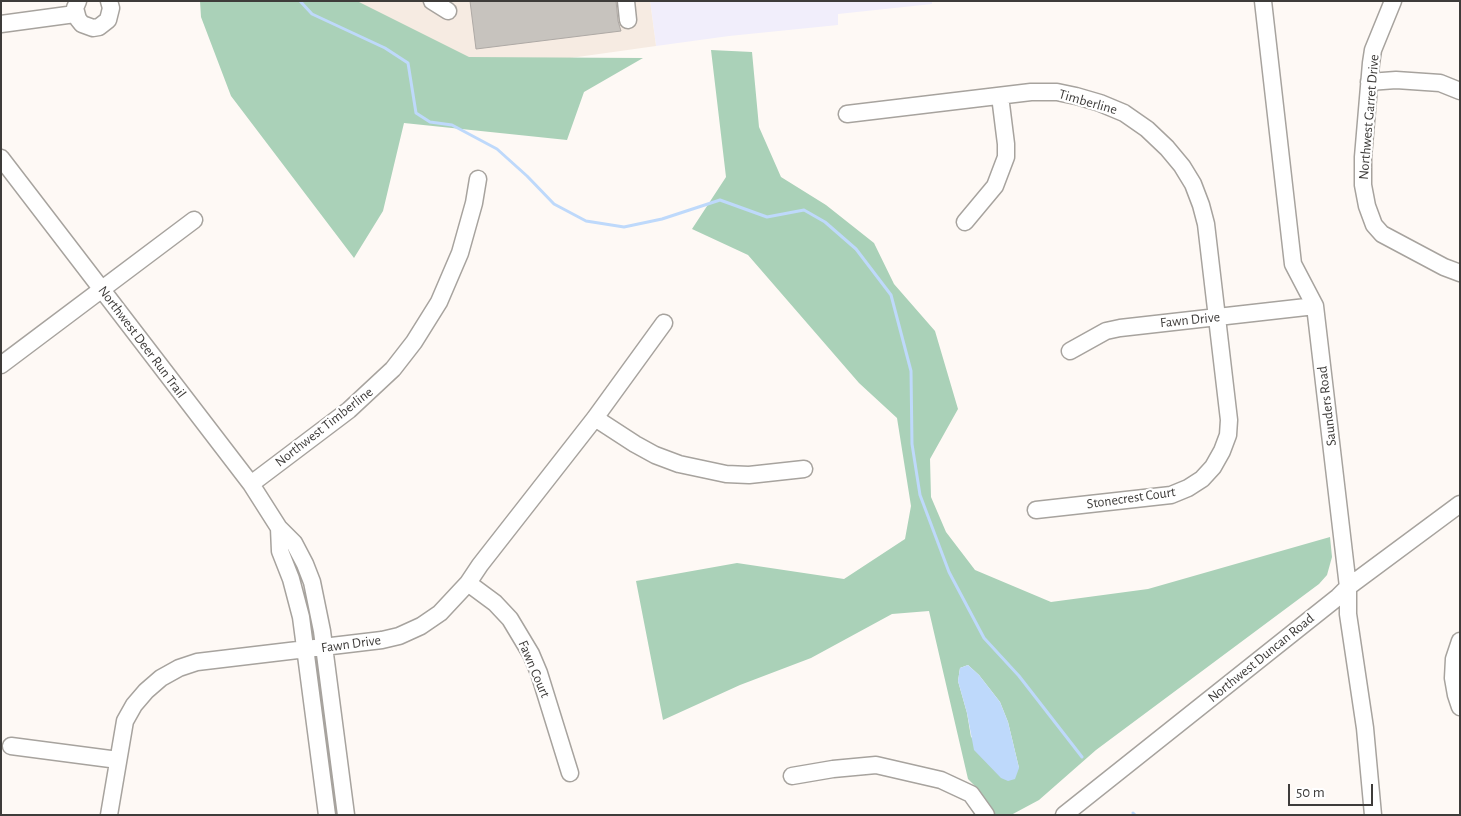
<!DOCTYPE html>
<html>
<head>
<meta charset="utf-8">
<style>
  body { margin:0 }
  #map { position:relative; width:1461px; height:816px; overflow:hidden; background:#fef9f5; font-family:"Alegreya Sans",sans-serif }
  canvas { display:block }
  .frame { position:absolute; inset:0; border:2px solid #3e3c3a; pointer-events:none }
  .scale { position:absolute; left:1288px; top:784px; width:85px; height:22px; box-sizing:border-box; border:2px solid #3e3c3a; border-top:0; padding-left:6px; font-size:15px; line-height:18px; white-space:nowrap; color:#3e3c3a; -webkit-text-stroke:4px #fff; paint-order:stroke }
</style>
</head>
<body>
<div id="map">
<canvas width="1461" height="816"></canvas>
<div class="frame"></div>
<div class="scale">50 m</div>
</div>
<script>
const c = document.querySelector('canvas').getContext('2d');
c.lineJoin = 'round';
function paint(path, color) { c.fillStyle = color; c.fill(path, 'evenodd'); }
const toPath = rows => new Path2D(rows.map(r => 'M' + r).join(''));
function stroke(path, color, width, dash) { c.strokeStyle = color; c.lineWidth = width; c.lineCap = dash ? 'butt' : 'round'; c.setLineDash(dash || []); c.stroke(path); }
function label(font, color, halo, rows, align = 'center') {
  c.font = font + ' "Alegreya Sans",sans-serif'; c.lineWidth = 4.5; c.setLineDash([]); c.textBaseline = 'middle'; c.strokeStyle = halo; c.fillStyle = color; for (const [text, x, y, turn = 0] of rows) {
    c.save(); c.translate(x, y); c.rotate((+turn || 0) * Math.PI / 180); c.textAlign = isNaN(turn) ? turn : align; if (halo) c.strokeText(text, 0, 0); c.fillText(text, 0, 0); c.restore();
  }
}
paint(toPath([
  [650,1,932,1,932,4,838,14,838,25,729,36,656,46]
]), '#f1eefb');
paint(toPath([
  [231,1,650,1,656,46,328,92]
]), '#f6ebe2');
paint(toPath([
  [200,1,357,1,469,57,643,58,584,92,567,140,404,123,383,211,354,258,231,96,201,17],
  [711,50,752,52,759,127,781,177,826,205,874,243,894,284,935,331,958,409,930,459,931,497,946,532,975,570,1051,602,1148,589,1330,537,1332,557,1327,575,1319,584,1096,750,1039,800,1011,815,994,815,977,788,968,779,929,611,892,614,811,658,740,685,663,720,636,581,737,563,844,579,905,539,911,506,897,418,859,383,748,255,692,229,726,177],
  [968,665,979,675,1000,702,1008,722,1019,768,971,737,967,713,958,681,960,668]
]), '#aad1b8');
paint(toPath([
  [968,665,979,675,1000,702,1008,722,1019,768,1015,779,1008,781,1001,778,974,750,967,713,958,681,960,668]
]), '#bed9fb');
stroke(toPath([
  [300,1,312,14,385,48,408,63,416,113,430,122,452,125,497,149,527,176,554,204,586,221,624,227,662,219,720,200,767,217,804,210,825,222,856,249,891,295,911,371,912,444,920,495,949,572,984,638,1019,676,1082,757],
  [1133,813,1135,815]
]), '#bed9fb', 3);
const building = toPath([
  [470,1,616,1,618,21,621,31,476,49,470,1]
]);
paint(building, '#c7c3be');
stroke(building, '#aea9a5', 1);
const minor = toPath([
  [78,1,75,8,78,19,82,24,93,28,99,27,108,20,111,8,109,1],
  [432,1,448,11],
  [626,1,628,20],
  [1263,1,1293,264,1315,306,1348,587,1348,614,1365,728,1373,815],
  [1393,1,1373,50,1371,63,1363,157,1363,185,1367,206,1374,225,1382,234,1444,267,1460,273],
  [1,24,75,14],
  [1369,82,1396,80,1440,83,1460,91],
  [847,114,1031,92,1057,92,1076,96,1100,103,1124,113,1147,129,1167,148,1182,166,1193,184,1201,205,1206,224,1229,420,1228,435,1222,451,1213,467,1202,479,1188,488,1171,495,1036,510],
  [1,158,251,484,279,528,294,543,305,564,312,582,322,631,346,815],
  [965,222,995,186,1006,157,1006,144,1000,96],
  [1070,351,1106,331,1120,328,1315,306],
  [1,365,194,220],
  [595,418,635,444,655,455,679,464,726,474,749,475,804,469],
  [251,484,349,410,393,369,414,342,439,302,460,253,474,203,478,179],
  [279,528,280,551,291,579,301,617,327,815],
  [468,583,495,603,510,619,531,654,539,673,570,773],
  [1460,641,1454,659,1453,678,1456,695,1460,707],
  [11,746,118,760],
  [792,776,833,769,876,765,941,780,971,794,986,815],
  [109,815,125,721,134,705,146,691,161,678,179,668,197,662,382,640,399,636,421,626,440,613,468,583,480,565,595,418,664,323],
  [1064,815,1338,597,1348,587,1460,504]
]);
stroke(minor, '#a7a39e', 19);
stroke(minor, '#fff', 16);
label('14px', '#3e3c3a', '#fff', [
  ["Timberline",1088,102,16],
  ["Northwest Garret Drive",1369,117,-85],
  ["Fawn Drive",1190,320,-6],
  ["Northwest Deer Run Trail",142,342,53],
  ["Saunders Road",1327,406,-97],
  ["Northwest Timberline",324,427,-38],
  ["Stonecrest Court",1131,498,-8],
  ["Fawn Drive",351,644,-8],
  ["Northwest Duncan Road",1261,658,-39],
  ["Fawn Court",534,669,67]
]);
</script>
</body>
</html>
